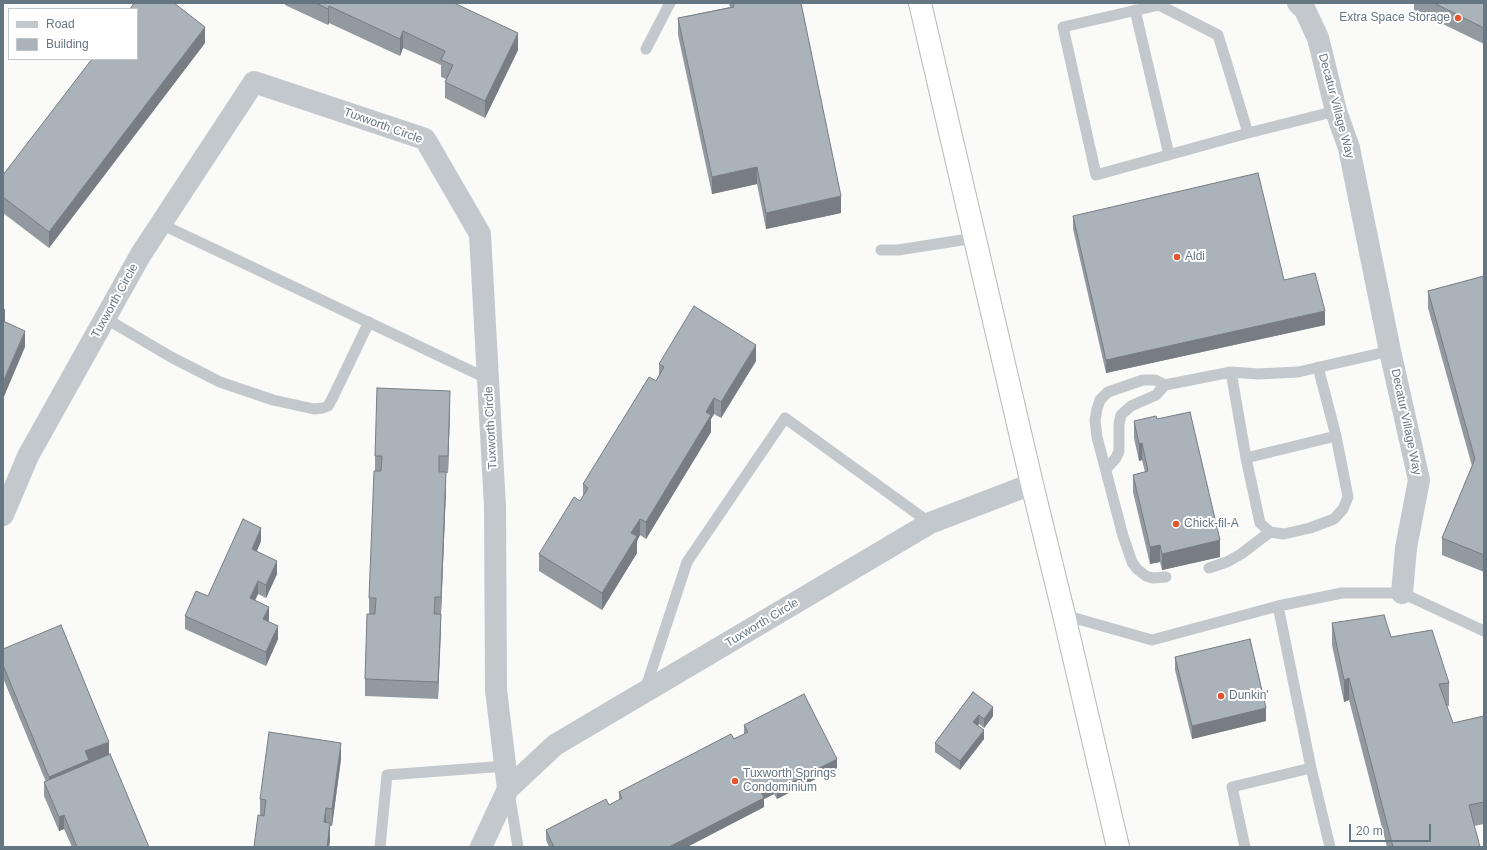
<!DOCTYPE html>
<html>
<head>
<meta charset="utf-8">
<style>
  body { margin:0 }
  #map { position:relative; width:1487px; height:850px; overflow:hidden; background:#fafaf8; font-family:Helvetica,sans-serif }
  canvas { display:block }
  .frame { position:absolute; inset:0; border:4px solid #657683; pointer-events:none }
  .legend { position:absolute; left:8px; top:8px; width:130px; height:52px; box-sizing:border-box; background:#fff; border:1px solid #c1c8cd; margin:0; padding:5px 7px; list-style:none; font-size:12px; color:#657683 }
  .legend li { display:flex; align-items:center; gap:8px; height:20px }
  .legend b { width:20px; border:1px solid #c1c8cd }
  .scale { position:absolute; left:1349px; top:824px; width:82px; height:18px; box-sizing:border-box; border:2px solid #657683; border-top:0; padding-left:5px; font-size:12px; line-height:14px; white-space:nowrap; color:#657683; -webkit-text-stroke:3px #fff; paint-order:stroke }
</style>
</head>
<body>
<div id="map">
<canvas width="1487" height="850"></canvas>
<div class="frame"></div>
<ul class="legend">
<li><b style="height:5px;background:#c3c8cc"></b>Road</li>
<li><b style="height:11px;background:#aab3b9"></b>Building</li>
</ul>
<div class="scale">20 m</div>
</div>
<script>
const c = document.querySelector('canvas').getContext('2d');
c.lineJoin = 'round';
const toPath = rows => new Path2D(rows.map(r => 'M' + r).join(''));
function stroke(path, color, width, dash) { c.strokeStyle = color; c.lineWidth = width; c.lineCap = dash ? 'butt' : 'round'; c.setLineDash(dash || []); c.stroke(path); }
function paint(path, color) { c.fillStyle = color; c.fill(path, 'evenodd'); }
function label(font, color, halo, rows, align = 'center') {
  c.font = font + ' Helvetica,sans-serif'; c.lineWidth = 4; c.setLineDash([]); c.textBaseline = 'middle'; c.strokeStyle = halo; c.fillStyle = color; for (const [text, x, y, turn = 0] of rows) {
    c.save(); c.translate(x, y); c.rotate((+turn || 0) * Math.PI / 180); c.textAlign = isNaN(turn) ? turn : align; if (halo) c.strokeText(text, 0, 0); c.fillText(text, 0, 0); c.restore();
  }
}
const trunk = toPath([
  [920,3,1032,484,1064,615,1118,847]
]);
stroke(trunk, '#b4b9bd', 24);
stroke(toPath([
  [1135,10,1169,155],
  [646,49,670,3],
  [1248,133,1218,35,1159,5,1063,27,1096,175,1248,133,1336,111],
  [161,224,488,379],
  [881,250,898,250,975,238],
  [105,318,171,357,220,382,273,400,314,409,323,408,328,406,332,399,369,322],
  [1231,372,1246,458,1260,523,1270,532,1284,534,1310,528,1334,519,1343,509,1348,497,1336,436,1318,367],
  [1165,385,1155,380,1143,380,1108,392,1100,400,1097,409,1095,420,1097,437,1123,536,1132,562,1137,569,1146,576,1153,578,1166,577],
  [1246,458,1336,436],
  [1106,469,1116,458,1119,451,1119,424,1121,415,1131,406,1156,395,1165,385,1231,372,1258,374,1298,372,1390,351],
  [1209,568,1227,562,1241,554,1270,532],
  [1278,606,1311,768,1330,847],
  [1064,615,1152,640,1278,606,1342,593,1402,593,1484,631],
  [645,690,687,562,785,418,930,523],
  [509,792,518,847],
  [380,847,387,775,506,766],
  [1245,847,1232,787,1311,768]
]), '#c3c8cc', 11);
stroke(toPath([
  [1298,3,1305,10,1318,38,1336,111,1349,148,1390,351,1419,480,1406,548,1402,593],
  [3,515,28,456,141,254,254,82,425,139,480,234,495,507,496,690,508,789],
  [481,847,508,789,555,745,930,523,1032,484]
]), '#c3c8cc', 22);
stroke(trunk, '#fff', 22);
paint(toPath([
  [285,3,454,3,518,50,485,118,445,98,445,82,446,79,441,77,441,65,403,48,400,56,329,23,328,25,285,5],
  [729,3,801,3,841,213,766,229,757,184,712,194,678,35,678,18,730,7],
  [1414,3,1484,3,1484,44,1414,10],
  [205,43,49,248,3,213,3,175],
  [1073,216,1284,280,1325,325,1106,373,1073,229],
  [1484,276,1484,572,1442,555,1442,538,1472,466,1428,308,1428,291],
  [756,361,721,418,714,414,711,419,711,432,646,539,640,535,637,541,637,553,602,610,539,571,539,554,580,501,583,496,583,484,656,381,659,375,659,364],
  [450,408,448,473,446,473,446,489,441,614,438,699,365,696,365,679,369,614,369,598,375,471,375,456],
  [1157,419,1220,557,1162,570,1160,562,1150,564,1133,492,1133,475,1145,472,1142,460,1139,461,1134,438,1134,421],
  [261,541,257,551,277,574,266,598,258,594,255,600,269,620,268,621,278,639,266,666,185,629,185,616,208,596],
  [1332,623,1391,637,1449,683,1449,706,1447,706,1453,723,1484,716,1484,824,1474,826,1480,847,1387,847,1349,700,1344,702,1332,645],
  [3,649,109,755,89,763,149,847,72,847,64,829,59,831,44,796,44,782,46,782,3,678],
  [1175,657,1266,721,1192,739,1175,670],
  [973,692,993,716,984,728,979,724,978,725,984,739,960,770,935,752,935,743],
  [744,725,837,768,777,799,774,794,764,799,764,807,687,847,549,847,546,840,546,830,609,805,619,800,619,792,744,734],
  [341,759,332,826,330,826,330,840,329,847,254,847,260,816,260,799]
]), '#929a9f');
paint(toPath([
  [329,6,329,23,328,25,328,9],
  [205,27,205,43,49,248,49,232],
  [403,31,403,48,400,56,400,39],
  [518,33,518,50,485,118,485,101],
  [757,167,757,184,712,194,712,177],
  [841,196,841,213,766,229,766,213],
  [5,308,5,324,3,329,3,312],
  [1325,311,1325,325,1106,373,1106,360],
  [25,331,25,347,3,399,3,382],
  [756,345,756,361,721,418,721,402],
  [450,391,450,408,448,473,448,456],
  [714,398,714,414,711,419,711,432,646,539,646,522,706,412],
  [1142,443,1142,460,1139,461,1139,444],
  [446,472,446,489,441,614,441,597],
  [640,519,640,535,637,541,637,553,602,610,602,593,631,533],
  [261,528,261,541,252,562,252,549],
  [1220,540,1220,557,1162,570,1162,554],
  [1160,545,1160,562,1150,564,1150,547],
  [277,561,277,574,266,598,266,585],
  [258,581,258,594,250,611,250,598],
  [269,607,269,620,263,632,263,619],
  [441,614,441,631,438,699,438,682],
  [278,626,278,639,266,666,266,652],
  [1349,678,1349,700,1344,702,1344,680],
  [993,707,993,716,984,728,984,719],
  [1266,708,1266,721,1192,739,1192,726],
  [979,715,979,724,973,731,973,722],
  [984,730,984,739,960,770,960,761],
  [109,742,109,755,89,763,89,773,49,790,49,777,85,751],
  [341,743,341,759,332,826,332,809],
  [837,759,837,768,777,799,777,790],
  [774,785,774,794,764,799,764,807,687,847,669,847,761,792],
  [326,808,326,825,324,822],
  [64,815,64,829,59,831,59,817],
  [330,823,330,840,329,847,327,847]
]), '#777d82');
const building = toPath([
  [134,3,174,3,205,27,49,232,3,197,3,175,92,59,137,59,137,9,130,9,134,3],
  [316,3,454,3,518,33,485,101,445,82,453,65,441,60,445,51,403,31,400,39,329,6,328,9,316,3],
  [733,3,801,3,841,196,766,213,757,167,712,177,678,18,734,7,733,3],
  [1434,3,1484,3,1484,28,1434,3],
  [1258,173,1284,280,1315,273,1325,311,1106,360,1073,216,1258,173],
  [1484,276,1484,555,1442,538,1475,459,1428,291,1484,276],
  [694,306,756,345,721,402,714,398,706,412,711,415,646,522,640,519,631,533,637,536,602,593,539,554,574,497,580,501,588,488,583,484,649,377,656,381,664,367,659,364,694,306],
  [3,321,25,331,3,382,3,321],
  [377,388,450,391,448,456,439,456,439,472,446,472,441,597,435,597,434,614,441,614,438,682,365,679,367,614,375,614,376,598,369,598,374,471,381,471,382,456,375,456,377,388],
  [1190,412,1220,540,1162,554,1160,545,1150,547,1133,475,1148,471,1142,443,1139,444,1134,421,1156,416,1157,419,1190,412],
  [243,519,261,528,252,549,277,561,266,585,258,581,250,598,269,607,263,619,278,626,266,652,185,616,196,591,208,596,243,519],
  [1384,615,1391,637,1432,630,1449,683,1439,684,1453,723,1484,716,1484,802,1469,805,1480,847,1393,847,1349,678,1344,680,1332,623,1384,615],
  [61,625,109,742,85,751,89,760,49,777,3,665,3,649,61,625],
  [1250,639,1266,708,1192,726,1175,657,1250,639],
  [973,692,993,707,984,719,979,715,973,722,984,730,960,761,935,743,973,692],
  [804,694,837,759,777,790,774,785,761,792,764,798,669,847,554,847,546,830,606,799,609,805,622,798,619,792,731,734,734,739,748,732,744,725,804,694],
  [269,732,341,743,332,809,326,808,324,822,330,823,327,847,254,847,258,815,264,816,266,800,260,799,269,732],
  [110,754,149,847,77,847,64,815,59,817,44,782,110,754]
]);
paint(building, '#aab3b9');
stroke(building, '#777d82', 1);
for (const [x, y, r, color] of [
  [1458,18,4,"#e4572e"],
  [1177,257,4,"#e4572e"],
  [1176,524,4,"#e4572e"],
  [1221,696,4,"#e4572e"],
  [735,781,4,"#e4572e"]
]) { const dot = new Path2D(); dot.arc(x, y, r, 0, 2 * Math.PI); c.fillStyle = color; c.fill(dot); stroke(dot, '#fff', 1.5); }
label('12px', '#657683', '#fff', [
  ["Extra Space Storage",1450,18,"right"],
  ["Aldi",1185,257],
  ["Chick-fil-A",1184,524],
  ["Dunkin'",1229,696],
  ["Tuxworth Springs",743,774],
  ["Condominium",743,788]
], 'left');
label('12px', '#657683', '#fff', [
  ["Decatur Village Way",1336,106,75],
  ["Tuxworth Circle",383,126,20],
  ["Tuxworth Circle",115,301,-61],
  ["Decatur Village Way",1406,422,78],
  ["Tuxworth Circle",491,428,-93],
  ["Tuxworth Circle",762,623,-31]
]);
</script>
</body>
</html>
